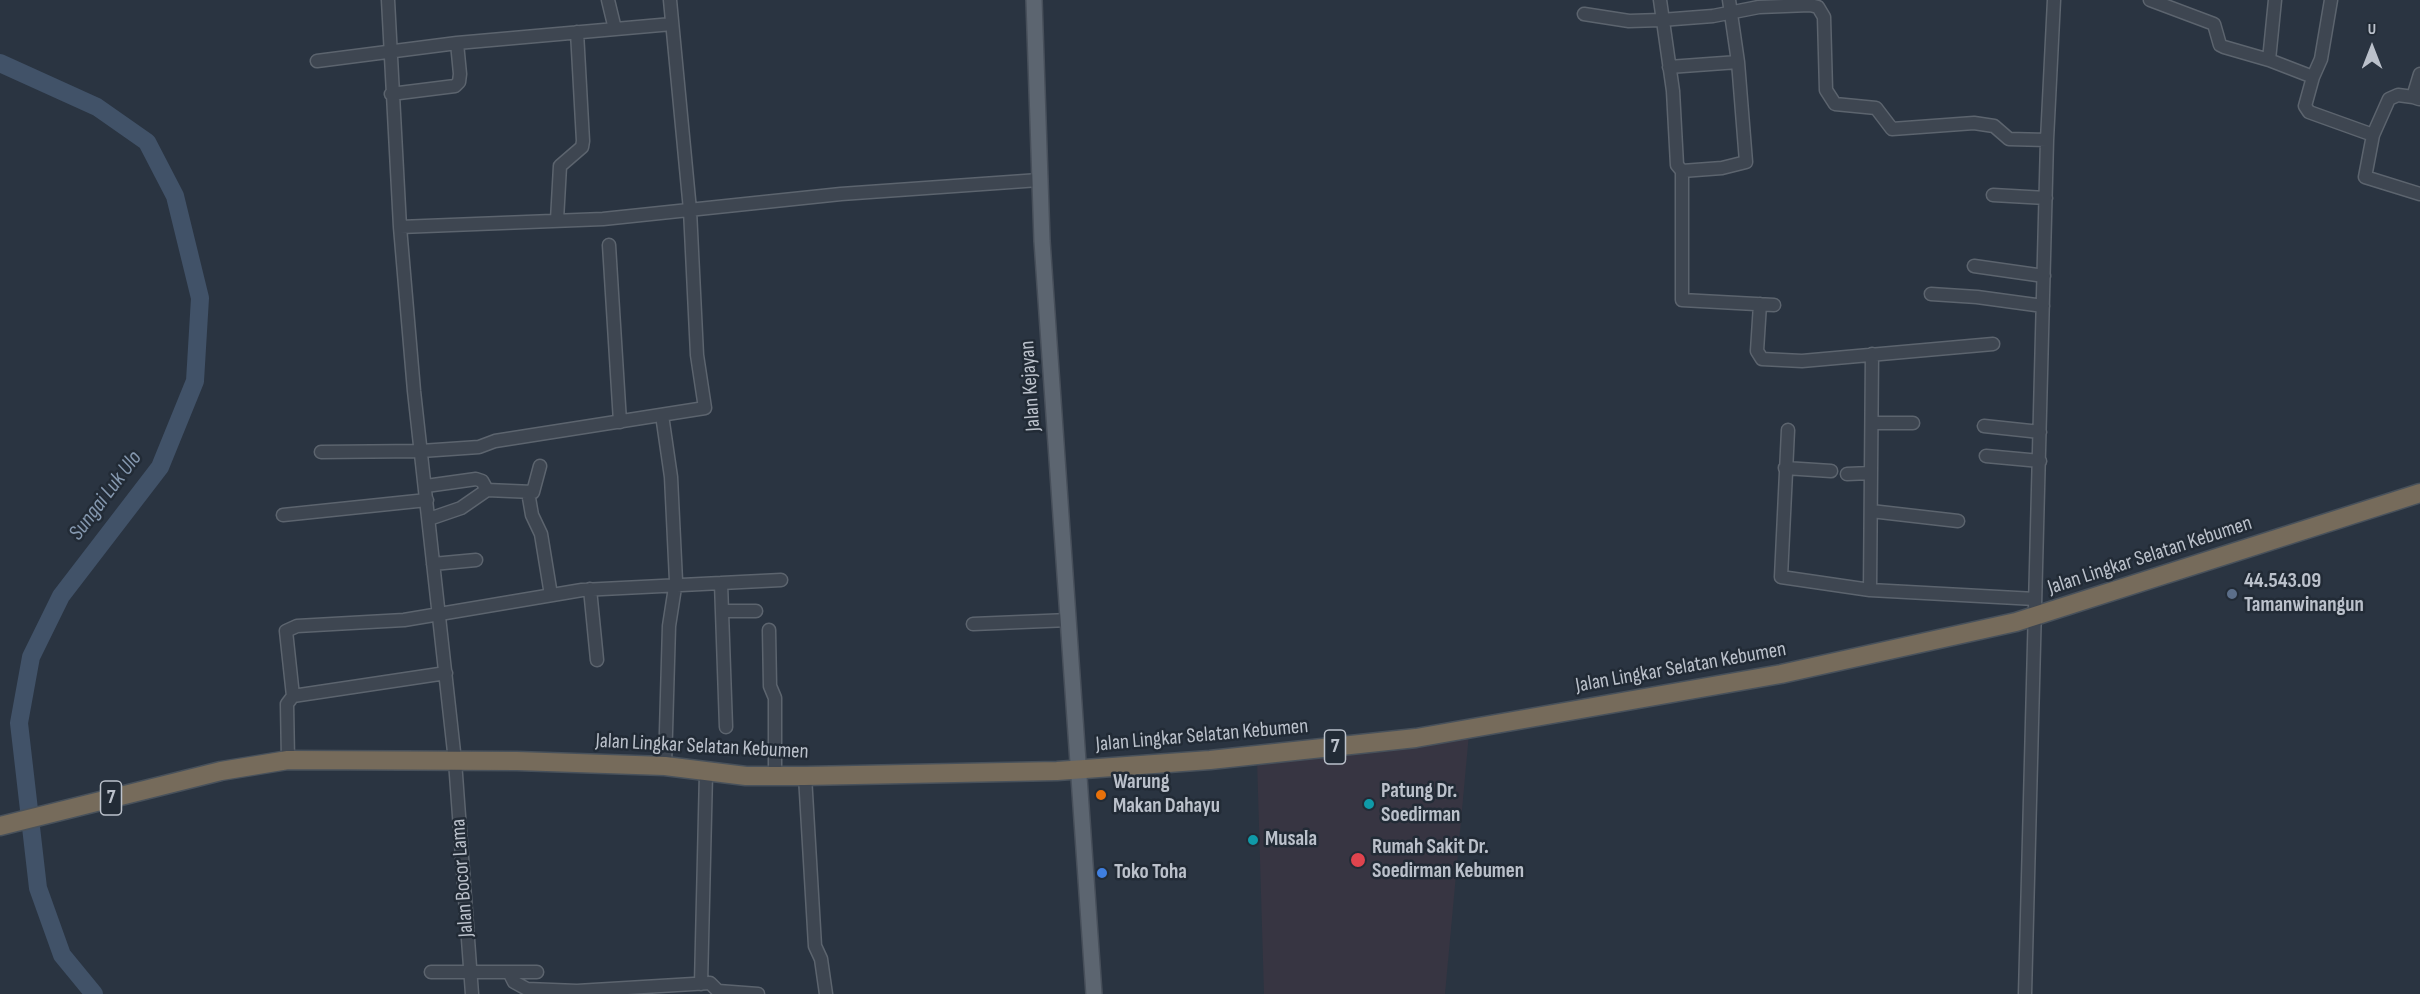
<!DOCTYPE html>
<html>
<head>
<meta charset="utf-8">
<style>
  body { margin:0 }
  #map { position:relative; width:2420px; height:994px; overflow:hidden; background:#2a3441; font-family:"Sofia Sans Condensed",sans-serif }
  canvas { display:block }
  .north { position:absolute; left:2342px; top:18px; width:60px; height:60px; -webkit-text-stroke:4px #222b36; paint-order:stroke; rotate:0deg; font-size:16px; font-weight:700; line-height:24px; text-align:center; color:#bbc1cb }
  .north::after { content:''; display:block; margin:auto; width:21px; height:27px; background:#bbc1cb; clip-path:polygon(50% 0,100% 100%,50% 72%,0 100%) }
</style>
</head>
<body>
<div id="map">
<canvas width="2420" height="994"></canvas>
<div class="north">U</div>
</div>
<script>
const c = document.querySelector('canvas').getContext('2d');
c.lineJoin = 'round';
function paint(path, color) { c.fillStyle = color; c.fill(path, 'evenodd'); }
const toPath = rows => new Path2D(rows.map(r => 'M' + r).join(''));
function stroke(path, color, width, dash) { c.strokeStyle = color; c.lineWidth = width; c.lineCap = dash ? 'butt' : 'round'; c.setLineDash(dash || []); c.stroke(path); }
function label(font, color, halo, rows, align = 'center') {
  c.font = font + ' "Sofia Sans Condensed",sans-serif'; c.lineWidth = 5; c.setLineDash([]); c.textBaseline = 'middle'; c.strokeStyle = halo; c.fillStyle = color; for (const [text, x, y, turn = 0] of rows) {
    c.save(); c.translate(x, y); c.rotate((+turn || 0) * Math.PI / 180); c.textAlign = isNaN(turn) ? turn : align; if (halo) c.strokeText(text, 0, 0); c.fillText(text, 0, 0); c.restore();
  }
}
paint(toPath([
  [1469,734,1445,994,1264,994,1257,759]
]), '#373542');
stroke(toPath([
  [0,63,97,107,147,142,175,196,200,298,195,381,160,467,61,596,31,657,19,723,38,888,62,955,94,994]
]), '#415268', 18);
const minor = toPath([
  [388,0,400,227,414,391,455,761,472,994],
  [608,0,615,29],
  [1660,0,1673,91,1677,165,1682,171,1682,300,1774,305],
  [2150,0,2214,24,2220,45,2224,47,2269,60],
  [2275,0,2269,60,2313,77,2305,106,2309,112,2373,135,2365,177,2420,194],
  [1584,14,1629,21,1661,20,1713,16,1759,7,1810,5,1818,7,1824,17,1826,90,1835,104,1876,108,1892,129,1974,123,1994,126,2009,139,2047,140],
  [317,61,457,43,672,24],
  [1669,67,1738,62],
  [2313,77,2321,59,2331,0],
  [391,94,455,86,459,82,460,74,457,43],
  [2419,99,2413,97,2420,74],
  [2373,135,2389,99,2398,95,2413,97],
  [1682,171,1722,168,1746,162,1738,62,1729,0],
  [1993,195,2046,198],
  [557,220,560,166,582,147,583,141,577,32],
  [400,227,603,219,841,194,1039,180],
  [609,245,620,422],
  [1974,266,2044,276],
  [1931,294,1977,297,2043,306],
  [1760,304,1757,351,1762,359,1802,361,1993,344],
  [662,415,671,477,676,581,669,626,665,766],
  [1873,423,1913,423],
  [1984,426,2040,432],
  [1788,430,1781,577,1870,590,2035,599],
  [321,452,421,451,479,447,495,441,705,408,697,355,690,210,670,0],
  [1986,456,2040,461],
  [1785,468,1831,471],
  [1847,474,1871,473],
  [426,486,476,479,482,481,487,490],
  [528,492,532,515,541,534,551,595],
  [1871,511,1958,521],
  [283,515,427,500],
  [429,519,461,508,487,490,533,492,540,466],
  [433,564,476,560],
  [721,583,726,727],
  [590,589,597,660],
  [1870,590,1872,354],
  [722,611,756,611],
  [973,624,1069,620],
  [769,630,770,686,775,698,775,776],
  [446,673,293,696,286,631,297,626,404,620,582,590,781,580],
  [288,760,287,704,293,696],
  [805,776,815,946,821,959,826,994],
  [431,972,537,972],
  [510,974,514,982,527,989,577,991,710,983,718,991,758,994],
  [701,984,706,773],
  [2025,994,2047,140,2054,0]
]);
const major = toPath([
  [1034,0,1042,241,1094,994]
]);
const highway = toPath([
  [0,826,221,771,288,760,517,761,665,766,746,776,805,776,1057,771,1210,760,1416,738,1781,674,2016,622,2420,493]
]);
stroke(minor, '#5c646e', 15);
stroke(major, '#474f5a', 18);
stroke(highway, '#48515b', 21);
stroke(minor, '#3e4651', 12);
stroke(major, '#5c6570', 15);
stroke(highway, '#766b5b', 18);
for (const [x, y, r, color] of [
  [2232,594,6,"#5c6f8a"],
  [1101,795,6,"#e8710a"],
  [1369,804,6,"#0f9aa8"],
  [1253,840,6,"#0f9aa8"],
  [1358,860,8,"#e0444e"],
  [1102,873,6,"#3f7fe0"]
]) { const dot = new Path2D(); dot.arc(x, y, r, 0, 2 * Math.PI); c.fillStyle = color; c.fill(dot); stroke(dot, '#222b36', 2); }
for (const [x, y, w] of [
  [1335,747,21],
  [111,798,21]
]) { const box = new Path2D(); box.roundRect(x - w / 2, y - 17, w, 34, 4.5); c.fillStyle = '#222b36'; c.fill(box); stroke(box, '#bbc1cb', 1.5); }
label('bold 20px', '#bbc1cb', null, [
  ["7",1335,747],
  ["7",111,798]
]);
label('21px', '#bbc1cb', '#222b36', [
  ["Jalan Kejayan",1031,386,-94],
  ["Jalan Lingkar Selatan Kebumen",2150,556,-18],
  ["Jalan Lingkar Selatan Kebumen",1681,668,-10],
  ["Jalan Lingkar Selatan Kebumen",1202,736,-5],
  ["Jalan Lingkar Selatan Kebumen",702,747,3],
  ["Jalan Bocor Lama",463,878,-94]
]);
label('bold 21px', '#bbc1cb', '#222b36', [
  ["44.543.09",2244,582],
  ["Tamanwinangun",2244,606],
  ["Warung",1113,783],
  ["Makan Dahayu",1113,807],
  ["Patung Dr.",1381,792],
  ["Soedirman",1381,816],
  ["Musala",1265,840],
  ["Rumah Sakit Dr.",1372,848],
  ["Soedirman Kebumen",1372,872],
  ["Toko Toha",1114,873]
], 'left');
label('italic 22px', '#8598af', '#222b36', [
  ["Sungai Luk Ulo",106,496,-53]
]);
</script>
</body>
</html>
